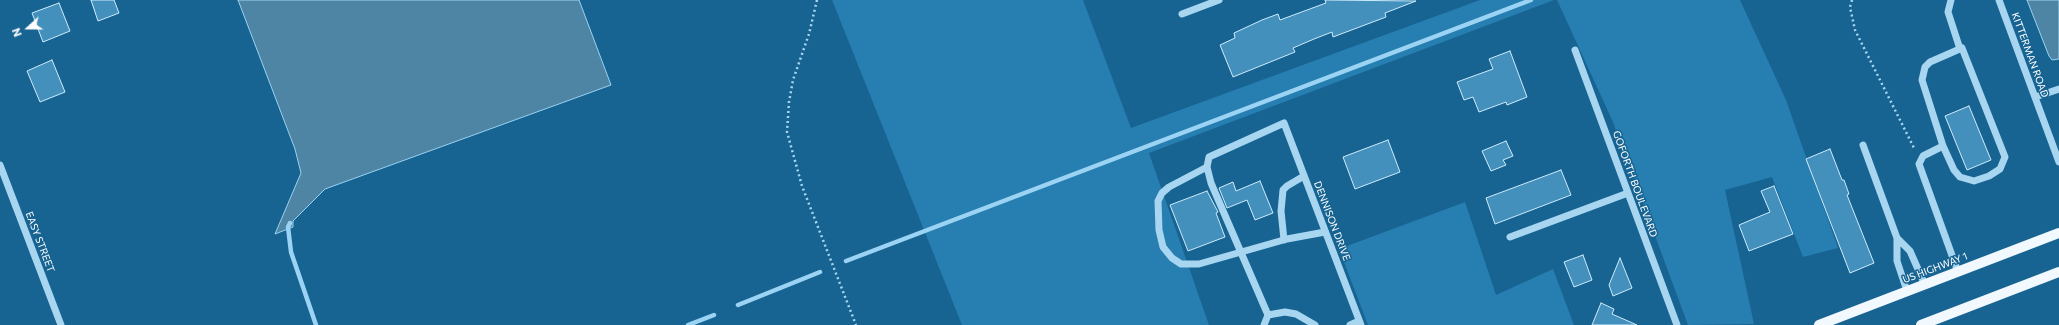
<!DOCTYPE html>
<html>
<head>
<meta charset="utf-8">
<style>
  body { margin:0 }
  #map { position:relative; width:2059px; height:325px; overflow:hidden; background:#176493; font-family:Commissioner,sans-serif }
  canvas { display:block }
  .north { position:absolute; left:8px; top:8px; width:40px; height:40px; -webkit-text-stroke:3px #176493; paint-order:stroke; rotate:249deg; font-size:11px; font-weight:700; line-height:16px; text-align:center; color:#fff }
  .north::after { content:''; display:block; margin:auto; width:14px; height:18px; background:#fff; clip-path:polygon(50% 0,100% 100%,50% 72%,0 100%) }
</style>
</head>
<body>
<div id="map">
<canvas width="2059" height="325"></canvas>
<div class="north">N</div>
</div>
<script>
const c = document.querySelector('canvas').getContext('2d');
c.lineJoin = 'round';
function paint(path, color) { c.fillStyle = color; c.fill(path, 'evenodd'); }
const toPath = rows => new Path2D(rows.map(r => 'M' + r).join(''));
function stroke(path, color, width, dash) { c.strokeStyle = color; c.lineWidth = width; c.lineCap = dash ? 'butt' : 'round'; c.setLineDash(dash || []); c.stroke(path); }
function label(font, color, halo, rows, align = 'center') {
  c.font = font + ' Commissioner,sans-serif'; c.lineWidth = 3; c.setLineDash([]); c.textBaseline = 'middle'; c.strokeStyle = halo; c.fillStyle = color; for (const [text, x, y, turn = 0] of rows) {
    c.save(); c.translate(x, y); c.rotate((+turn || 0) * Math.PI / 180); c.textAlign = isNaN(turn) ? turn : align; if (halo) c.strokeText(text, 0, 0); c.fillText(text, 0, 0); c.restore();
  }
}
paint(toPath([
  [832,0,1083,0,1131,128,1480,0,1554,0,1149,153,1209,325,962,325],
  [1557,0,1740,0,1786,100,1838,248,1803,257,1772,177,1725,190,1754,324,1688,325,1613,122],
  [1465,202,1496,295,1553,269,1574,325,1368,325,1339,249]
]), '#277eb0');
const water = toPath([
  [238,0,579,0,611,85,325,189,293,221,293,227,275,234,301,173,295,149,238,0],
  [2027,0,2059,0,2059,59,2052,60,2049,56,2027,0]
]);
paint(water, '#4e84a4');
stroke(water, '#9ad3f3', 1);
stroke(toPath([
  [290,223,288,227,291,252,316,325],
  [846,261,1531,0],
  [738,305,820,272],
  [688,325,714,315]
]), '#9ad3f3', 4.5);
const building = toPath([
  [91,0,114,0,119,13,98,21,91,0],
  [1325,0,1416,1,1385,13,1386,17,1333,37,1332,32,1314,39,1293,48,1295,52,1233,77,1220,45,1235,38,1234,33,1262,20,1278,14,1280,20,1326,3,1325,0],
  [59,3,70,31,43,42,32,13,59,3],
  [1510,51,1527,97,1507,105,1506,102,1479,112,1473,97,1464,100,1457,82,1493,69,1489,59,1510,51],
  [52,60,65,92,40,102,27,71,52,60],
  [1969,106,1991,160,1967,170,1945,116,1969,106],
  [1388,140,1400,172,1355,189,1343,157,1388,140],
  [1506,141,1513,156,1503,160,1506,165,1491,171,1482,151,1506,141],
  [1830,149,1842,180,1844,180,1849,194,1847,195,1874,263,1850,273,1806,159,1830,149],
  [1561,170,1571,195,1495,224,1486,198,1561,170],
  [1260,181,1273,213,1255,220,1247,200,1227,208,1219,188,1233,182,1236,191,1260,181],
  [1774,186,1793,234,1749,251,1739,225,1770,212,1761,191,1774,186],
  [1207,191,1218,212,1216,213,1225,237,1188,251,1170,205,1207,191],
  [1583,255,1592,280,1574,287,1564,262,1583,255],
  [1620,258,1632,288,1613,296,1609,285,1620,258],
  [1601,303,1614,309,1612,314,1637,325,1592,325,1601,303]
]);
paint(building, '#4490bd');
stroke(building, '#ceebfb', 1);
stroke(toPath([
  [817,0,809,34,793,80,789,102,787,132,802,186,856,325],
  [1852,0,1850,7,1855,30,1915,150]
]), '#a8d6f0', 2.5, [2, 3]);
stroke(toPath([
  [1951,0,1948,12,1960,49],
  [1999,0,2059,162],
  [1182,14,1219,0],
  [1962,48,2005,157,2000,169,1989,176,1974,181,1960,177,1954,170,1943,146,1922,80,1925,67,1930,62,1962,48],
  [1575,50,1677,325],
  [2035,97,2059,89],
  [1863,145,1897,238,1897,261,1907,291],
  [1943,146,1923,156,1919,164,1958,272],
  [0,165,61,325],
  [1207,167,1169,187,1162,193,1158,201,1159,230,1163,247,1172,258,1181,264,1199,264,1287,239,1325,232],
  [1510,237,1628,193],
  [1897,238,1910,251,1925,285],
  [1284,240,1281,211,1283,190,1287,186,1304,176],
  [1268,315,1285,312,1296,314,1315,325],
  [1264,325,1268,315,1211,183,1207,167,1209,157,1284,123,1361,325],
  [1350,325,1359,321]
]), '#a8d6f0', 7);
stroke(toPath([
  [1819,325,2059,233],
  [1921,325,2059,272]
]), '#f1f9ff', 10);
label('10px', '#fff', '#176493', [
  ["KITTERMAN ROAD",2030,55,70],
  ["GOFORTH BOULEVARD",1635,184,70],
  ["DENNISON DRIVE",1332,221,69],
  ["EASY STREET",40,242,69],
  ["US HIGHWAY 1",1935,268,-21]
]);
</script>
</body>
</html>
